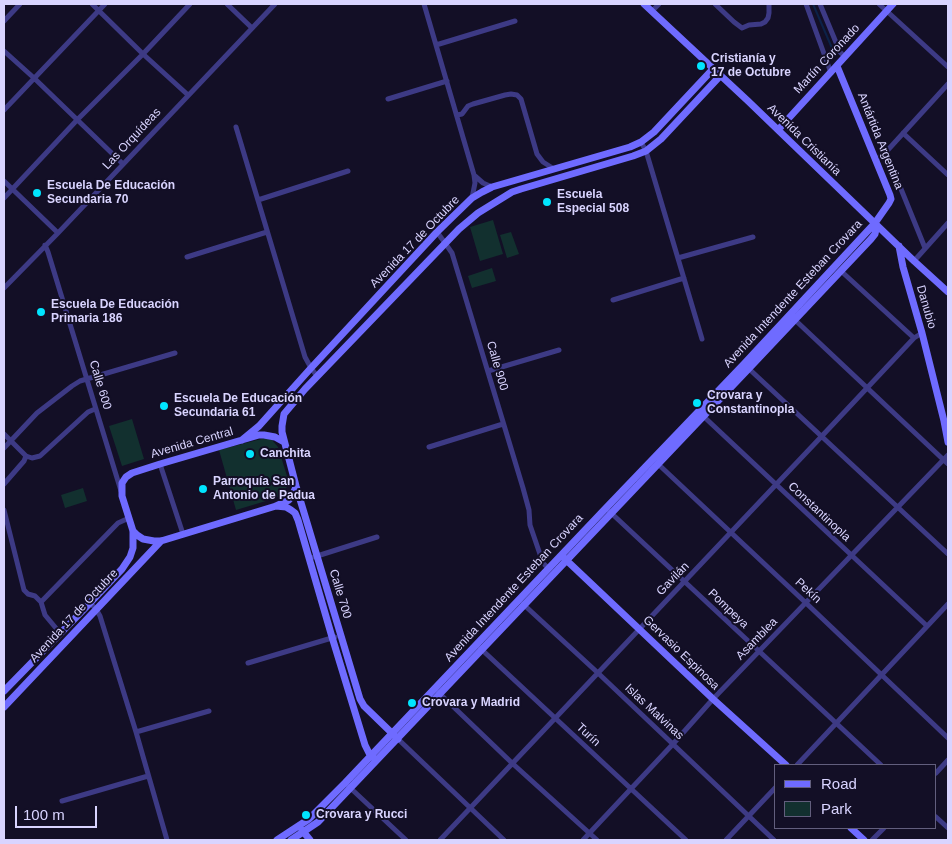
<!DOCTYPE html>
<html>
<head>
<meta charset="utf-8">
<style>
  body { margin:0 }
  #map { position:relative; width:952px; height:844px; overflow:hidden; background:#130f26; font-family:Arial,sans-serif }
  canvas { display:block }
  .frame { position:absolute; inset:0; border:5px solid #d9d4ff; pointer-events:none }
  .legend { position:absolute; left:774px; top:764px; width:162px; height:65px; box-sizing:border-box; background:#130f26; border:1px solid #625e7d; margin:0; padding:6px 9px; list-style:none; font-size:15px; color:#d9d4ff }
  .legend li { display:flex; align-items:center; gap:10px; height:25px }
  .legend b { width:25px; border:1px solid #625e7d }
  .scale { position:absolute; left:15px; top:806px; width:82px; height:22px; box-sizing:border-box; border:2px solid #d9d4ff; border-top:0; padding-left:6px; font-size:15px; line-height:18px; white-space:nowrap; color:#d9d4ff; -webkit-text-stroke:4px #130f26; paint-order:stroke }
</style>
</head>
<body>
<div id="map">
<canvas width="952" height="844"></canvas>
<div class="frame"></div>
<ul class="legend">
<li><b style="height:6px;background:#6f6bff"></b>Road</li>
<li><b style="height:14px;background:#12302f"></b>Park</li>
</ul>
<div class="scale">100 m</div>
</div>
<script>
const c = document.querySelector('canvas').getContext('2d');
c.lineJoin = 'round';
function paint(path, color) { c.fillStyle = color; c.fill(path, 'evenodd'); }
const toPath = rows => new Path2D(rows.map(r => 'M' + r).join(''));
function stroke(path, color, width, dash) { c.strokeStyle = color; c.lineWidth = width; c.lineCap = dash ? 'butt' : 'round'; c.setLineDash(dash || []); c.stroke(path); }
function label(font, color, halo, rows, align = 'center') {
  c.font = font + ' Arial,sans-serif'; c.lineWidth = 4; c.setLineDash([]); c.textBaseline = 'middle'; c.strokeStyle = halo; c.fillStyle = color; for (const [text, x, y, turn = 0] of rows) {
    c.save(); c.translate(x, y); c.rotate((+turn || 0) * Math.PI / 180); c.textAlign = isNaN(turn) ? turn : align; if (halo) c.strokeText(text, 0, 0); c.fillText(text, 0, 0); c.restore();
  }
}
paint(toPath([
  [493,220,503,254,480,261,470,227],
  [511,232,519,254,507,258,500,235],
  [492,268,496,281,472,288,468,276],
  [132,419,144,459,122,466,109,426],
  [265,438,272,440,278,447,287,476,287,487,282,494,276,498,236,510,219,450],
  [83,488,87,501,65,508,61,495]
]), '#12302f');
stroke(toPath([
  [813,4,835,55]
]), '#0c2248', 2);
stroke(toPath([
  [92,4,143,54,188,95],
  [227,4,252,28],
  [424,4,474,175,475,183,472,198],
  [715,4,734,22,742,28,749,25,761,24,765,22,768,18,769,13,769,4],
  [806,4,831,73],
  [820,4,840,52,845,57],
  [879,4,948,67],
  [652,11,659,4],
  [4,21,20,4],
  [436,45,515,21],
  [4,51,34,78,123,164],
  [388,99,447,81],
  [4,110,105,4],
  [457,115,462,114,468,106,473,104,505,95,511,94,517,95,521,99,537,154,543,162,554,169],
  [236,127,305,357,311,368,317,376],
  [903,133,948,175],
  [641,142,646,151,702,339],
  [886,152,925,248],
  [876,160,886,152,948,84],
  [475,176,483,183,492,187],
  [4,181,58,233],
  [4,198,77,120,143,54,190,4],
  [258,200,348,171],
  [437,232,445,243,452,253,523,488,529,510,530,525,543,563,548,568],
  [45,245,48,252,121,491],
  [187,257,267,232],
  [678,258,753,237],
  [914,261,948,223],
  [841,271,914,338],
  [4,288,58,233,275,4],
  [613,300,684,278],
  [794,319,948,464],
  [747,367,948,554],
  [488,371,559,350],
  [701,414,927,626],
  [4,434,26,456],
  [429,447,503,424],
  [4,448,37,413,72,386,80,381,175,353],
  [26,456,32,458,40,456,88,412,95,409],
  [657,463,806,603,948,738],
  [160,464,183,534],
  [4,484,24,461,26,456],
  [4,510,24,590,28,594,35,596,41,602],
  [609,511,881,765],
  [314,557,377,537],
  [90,603,96,609,100,616,136,732,167,840],
  [523,604,598,673,774,840],
  [60,633,45,615,41,602,118,523,129,518],
  [480,648,686,840],
  [248,663,335,637],
  [438,692,512,763,597,840],
  [136,732,209,711],
  [398,739,504,840],
  [797,765,948,604],
  [936,773,948,760],
  [345,783,406,840],
  [62,801,148,776],
  [936,817,948,828],
  [440,840,821,437,914,338,922,333],
  [583,840,673,744,713,699,948,455],
  [726,840,776,787],
  [872,840,884,828]
]), '#3d3a85', 5);
stroke(toPath([
  [644,4,748,101,914,261,948,292],
  [778,130,893,4],
  [899,246,903,267,922,333,944,421,948,442],
  [242,440,259,426,311,368,437,232,472,198,482,192,492,187,630,147,641,142,654,132,713,69],
  [276,506,286,507,291,510,295,513,298,520,332,637,365,745,370,755,374,758],
  [133,531,137,535,143,539,154,541,161,541,276,506,289,500,292,496,296,487],
  [563,557,713,699,786,765],
  [4,691,90,603,122,569,130,557,133,548,133,531,122,496,122,483,126,477,132,473,160,464,259,435,264,435,275,437,284,442],
  [4,707,161,541],
  [398,739,364,706,360,699,296,486,282,432,282,426,284,414,305,389,459,229,478,213,512,192,521,189,633,156,646,151,661,139,720,76],
  [851,828,864,840],
  [302,830,310,840],
  [277,840,309,819,345,783,606,508,744,364,875,223,889,203,891,199,890,195,837,66],
  [291,840,318,822,754,363,871,239,875,234,876,229,875,223]
]), '#6f6bff', 7);
for (const [x, y, r, color] of [
  [701,66,5,"#00e5ff"],
  [37,193,5,"#00e5ff"],
  [547,202,5,"#00e5ff"],
  [41,312,5,"#00e5ff"],
  [697,403,5,"#00e5ff"],
  [164,406,5,"#00e5ff"],
  [250,454,5,"#00e5ff"],
  [203,489,5,"#00e5ff"],
  [412,703,5,"#00e5ff"],
  [306,815,5,"#00e5ff"]
]) { const dot = new Path2D(); dot.arc(x, y, r, 0, 2 * Math.PI); c.fillStyle = color; c.fill(dot); stroke(dot, '#130f26', 2); }
label('bold 12px', '#d9d4ff', '#130f26', [
  ["Cristianía y",711,59],
  ["17 de Octubre",711,73],
  ["Escuela De Educación",47,186],
  ["Secundaria 70",47,200],
  ["Escuela",557,195],
  ["Especial 508",557,209],
  ["Escuela De Educación",51,305],
  ["Primaria 186",51,319],
  ["Crovara y",707,396],
  ["Constantinopla",707,410],
  ["Escuela De Educación",174,399],
  ["Secundaria 61",174,413],
  ["Canchita",260,454],
  ["Parroquía San",213,482],
  ["Antonio de Padua",213,496],
  ["Crovara y Madrid",422,703],
  ["Crovara y Rucci",316,815]
], 'left');
label('12px', '#d9d4ff', '#130f26', [
  ["Martín Coronado",827,59,-47],
  ["Las Orquídeas",132,139,-47],
  ["Avenida Cristianía",804,140,44],
  ["Antártida Argentina",880,141,68],
  ["Avenida 17 de Octubre",415,242,-46],
  ["Avenida Intendente Esteban Crovara",793,294,-47],
  ["Danubio",926,307,74],
  ["Calle 900",497,366,74],
  ["Calle 600",100,385,73],
  ["Avenida Central",192,443,-16],
  ["Constantinopla",819,512,43],
  ["Gavilán",673,579,-46],
  ["Avenida Intendente Esteban Crovara",514,588,-47],
  ["Pekín",808,591,43],
  ["Calle 700",340,594,73],
  ["Pompeya",728,609,44],
  ["Avenida 17 de Octubre",74,616,-47],
  ["Asamblea",757,639,-46],
  ["Gervasio Espinosa",681,653,44],
  ["Islas Malvinas",654,712,43],
  ["Turín",588,735,43]
]);
</script>
</body>
</html>
